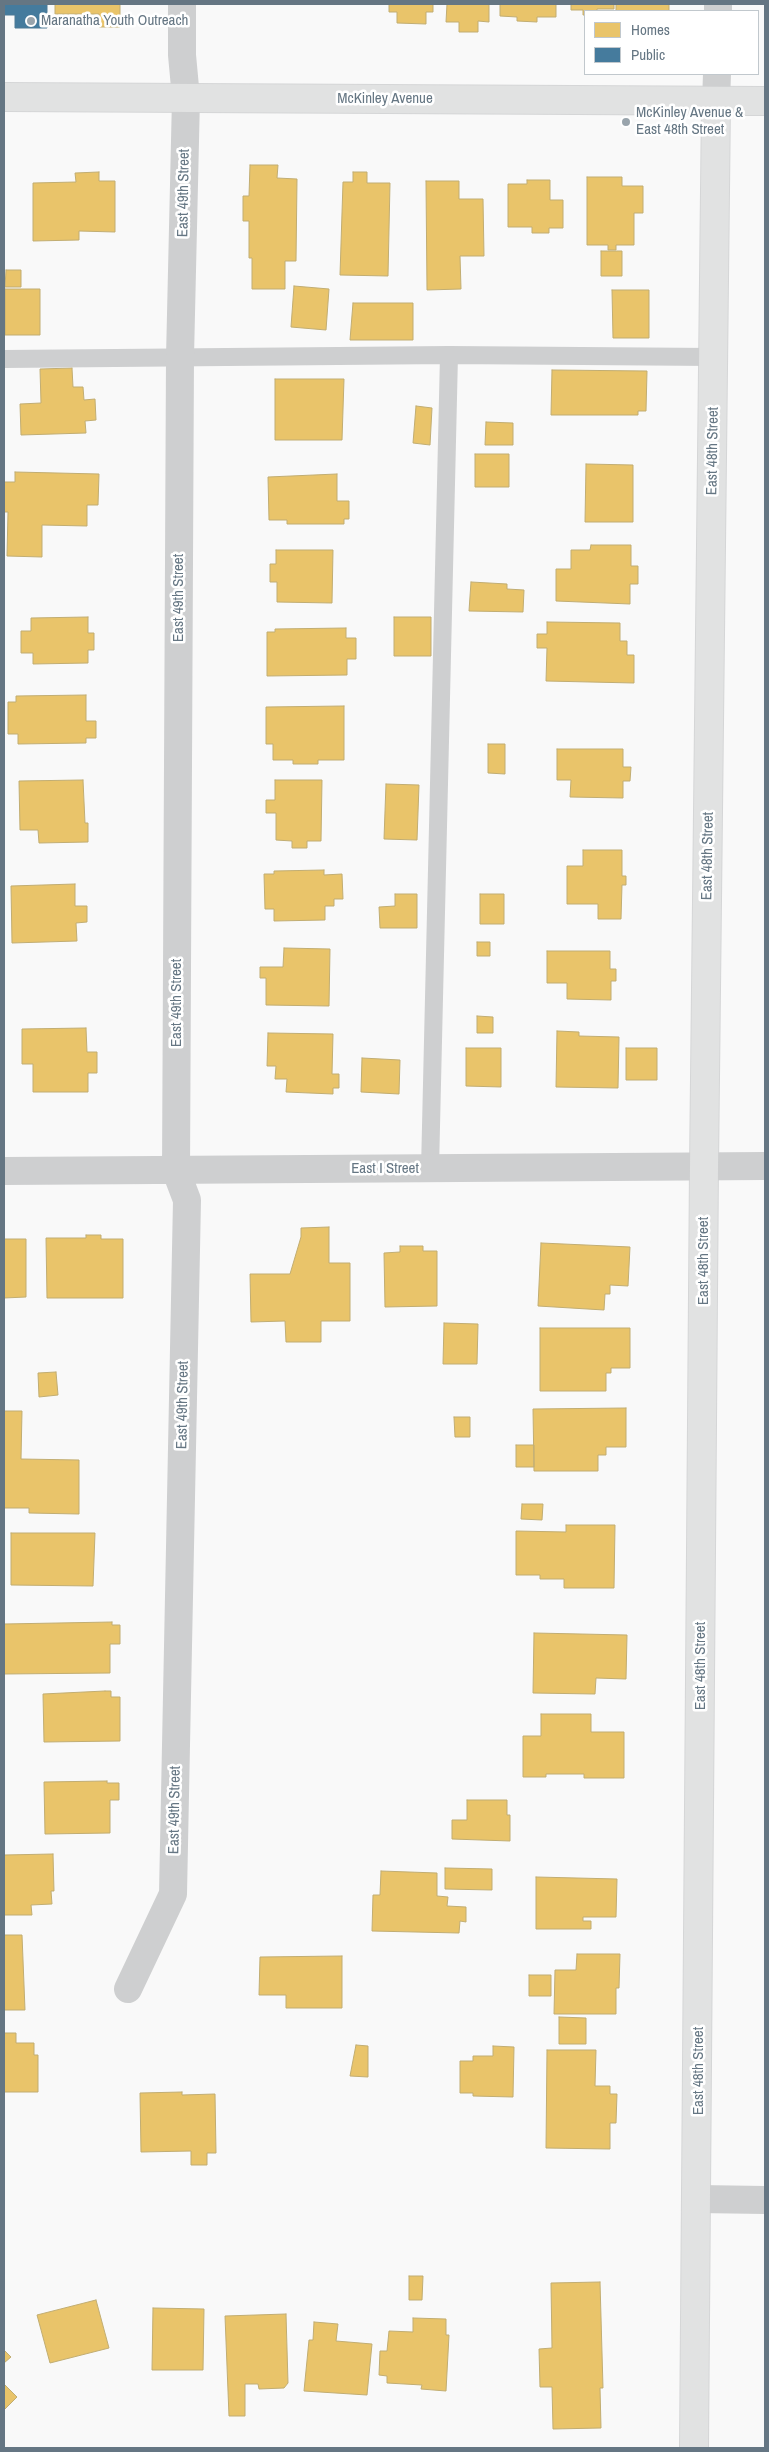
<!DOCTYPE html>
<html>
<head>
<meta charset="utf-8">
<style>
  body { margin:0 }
  #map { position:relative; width:769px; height:2452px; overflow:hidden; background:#f9f9f9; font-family:"Archivo Narrow",sans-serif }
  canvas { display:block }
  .frame { position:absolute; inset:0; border:5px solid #657683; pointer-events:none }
  .legend { position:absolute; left:584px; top:10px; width:175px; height:65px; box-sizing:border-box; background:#fff; border:1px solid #c1c8cd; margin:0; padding:6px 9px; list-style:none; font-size:15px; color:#657683 }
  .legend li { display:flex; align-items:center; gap:10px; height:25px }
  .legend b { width:25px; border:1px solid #c1c8cd }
</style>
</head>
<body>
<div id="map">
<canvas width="769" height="2452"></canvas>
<div class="frame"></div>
<ul class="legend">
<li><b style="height:14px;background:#e9c46a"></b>Homes</li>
<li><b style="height:14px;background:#457b9d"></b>Public</li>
</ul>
</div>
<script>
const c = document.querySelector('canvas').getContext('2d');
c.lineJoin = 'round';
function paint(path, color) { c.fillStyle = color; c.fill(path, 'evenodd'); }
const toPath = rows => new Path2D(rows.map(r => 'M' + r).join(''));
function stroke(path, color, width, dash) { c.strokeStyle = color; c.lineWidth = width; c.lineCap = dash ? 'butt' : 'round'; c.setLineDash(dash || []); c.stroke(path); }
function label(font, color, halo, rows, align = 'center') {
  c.font = font + ' "Archivo Narrow",sans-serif'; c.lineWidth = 5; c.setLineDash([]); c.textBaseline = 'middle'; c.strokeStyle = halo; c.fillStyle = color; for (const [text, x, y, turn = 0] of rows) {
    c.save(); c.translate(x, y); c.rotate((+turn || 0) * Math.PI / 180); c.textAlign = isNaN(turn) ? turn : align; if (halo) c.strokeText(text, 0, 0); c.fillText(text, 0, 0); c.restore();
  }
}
const homes = toPath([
  [55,4,120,4,120,27,99,27,99,14,55,14,55,4],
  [389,4,433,4,433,12,426,12,426,24,397,23,397,12,389,12,389,4],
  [447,4,489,4,489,22,478,21,478,32,459,32,459,22,446,22,447,4],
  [500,4,556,4,556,17,537,17,537,22,517,21,517,17,500,16,500,4],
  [571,4,614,4,614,9,597,9,597,11,585,11,585,15,583,15,583,10,571,10,571,4],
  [616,4,669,4,669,11,616,11,616,4],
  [250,165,278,165,277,178,297,179,296,261,285,261,285,289,252,289,252,258,249,258,249,221,243,221,243,196,249,196,250,165],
  [99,172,99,181,115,181,115,232,79,231,79,240,33,241,33,183,76,182,75,173,99,172],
  [353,172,367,172,367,183,390,183,388,276,340,275,343,182,353,182,353,172],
  [587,177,622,177,622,186,643,186,643,213,634,213,634,245,616,245,616,250,608,250,608,245,587,245,587,177],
  [527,180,550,180,550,200,563,200,563,228,549,228,549,233,532,233,532,227,508,227,508,184,527,184,527,180],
  [426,181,459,181,459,199,483,199,484,256,460,256,461,289,427,290,426,181],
  [601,251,622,251,622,276,601,276,601,251],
  [6,270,21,270,21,287,5,287,6,270],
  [294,286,329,289,326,330,291,327,294,286],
  [5,289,40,289,40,335,5,335,5,289],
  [612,290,649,290,649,338,613,338,612,290],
  [353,303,413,303,413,340,350,340,353,303],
  [72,368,73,387,83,387,84,400,95,399,96,420,85,421,86,433,21,435,20,404,41,403,40,369,72,368],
  [552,370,647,371,646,411,638,411,638,415,551,415,552,370],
  [275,379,344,379,342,440,275,440,275,379],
  [416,406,432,408,430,445,413,443,416,406],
  [486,422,513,423,513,445,485,445,486,422],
  [475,454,509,454,509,487,475,487,475,454],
  [586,464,633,465,633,522,585,522,586,464],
  [15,472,99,474,98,505,87,505,87,526,42,525,42,557,7,556,8,512,4,512,4,482,15,482,15,472],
  [337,474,337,501,349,501,349,519,344,519,344,524,287,524,287,520,269,520,268,477,337,474],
  [591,545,631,545,631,566,638,566,638,584,630,584,630,604,556,601,556,569,571,569,571,550,590,550,591,545],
  [276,550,333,550,332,603,277,602,277,582,270,582,270,564,276,564,276,550],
  [471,582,507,584,507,589,524,590,523,612,469,611,471,582],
  [88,617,88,633,94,633,94,650,88,650,88,663,33,664,33,653,21,653,21,631,31,631,31,618,88,617],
  [394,617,431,617,431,656,394,656,394,617],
  [547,622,620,623,620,641,627,641,627,655,634,655,634,683,546,681,547,648,537,648,537,634,547,634,547,622],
  [346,628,346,638,356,638,356,659,347,659,347,675,267,676,267,632,275,632,275,629,346,628],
  [86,695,86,721,96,721,96,738,86,738,86,743,18,744,18,734,8,734,8,702,16,702,16,696,86,695],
  [344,706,344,760,318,760,318,764,293,764,293,760,273,760,273,744,266,744,266,707,344,706],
  [488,744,505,744,505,774,488,773,488,744],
  [557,749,623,749,623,767,631,767,630,781,623,781,623,798,570,797,571,780,557,780,557,749],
  [83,780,85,823,88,823,88,842,39,843,38,830,20,830,19,781,83,780],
  [275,780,322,780,321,841,307,841,307,848,292,848,292,841,276,840,276,813,266,813,266,800,275,800,275,780],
  [386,784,419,785,417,840,384,839,386,784],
  [583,850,622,850,622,876,626,876,626,885,622,885,621,919,598,919,598,904,567,904,567,866,583,866,583,850],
  [324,870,324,875,342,874,343,899,334,899,334,906,325,906,325,920,274,921,274,909,265,909,264,874,274,874,274,871,324,870],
  [75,884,75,906,87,906,87,922,76,923,77,941,12,943,11,886,75,884],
  [395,894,417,894,417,928,380,928,379,907,395,906,395,894],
  [480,894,504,894,504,924,480,924,480,894],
  [477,942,490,942,490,956,477,956,477,942],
  [284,948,330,949,329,1006,266,1005,266,978,260,978,260,967,283,967,284,948],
  [547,951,610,951,610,969,616,969,616,981,611,981,611,1000,567,999,567,983,547,983,547,951],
  [477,1016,493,1017,493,1033,477,1033,477,1016],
  [86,1028,87,1052,97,1052,97,1073,88,1073,88,1092,33,1092,33,1064,22,1064,22,1029,86,1028],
  [557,1031,579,1032,579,1036,619,1037,618,1088,556,1087,557,1031],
  [268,1033,333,1034,332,1074,339,1074,339,1088,333,1088,333,1094,286,1092,287,1079,275,1079,276,1066,267,1066,268,1033],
  [466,1048,501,1048,501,1087,466,1086,466,1048],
  [626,1048,657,1048,657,1080,626,1080,626,1048],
  [362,1058,400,1060,399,1094,361,1092,362,1058],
  [329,1227,329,1263,350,1263,350,1321,321,1321,321,1342,286,1342,285,1321,251,1322,250,1274,290,1274,301,1237,301,1228,329,1227],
  [86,1235,101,1235,101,1239,123,1239,123,1298,47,1298,46,1238,86,1238,86,1235],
  [4,1239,26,1239,26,1297,4,1298,4,1239],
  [541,1243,630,1247,628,1286,610,1285,610,1294,605,1294,604,1310,538,1306,541,1243],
  [400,1246,423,1246,423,1251,437,1251,437,1306,385,1307,384,1253,400,1252,400,1246],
  [444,1323,478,1324,477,1364,443,1364,444,1323],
  [540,1328,630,1328,630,1368,611,1368,611,1373,606,1373,606,1391,540,1391,540,1328],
  [56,1372,58,1395,39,1397,38,1373,56,1372],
  [626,1408,626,1447,606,1447,606,1455,598,1455,598,1471,534,1471,533,1409,626,1408],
  [4,1411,22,1411,21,1459,79,1460,79,1514,29,1513,29,1508,4,1508,4,1411],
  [454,1417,470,1417,470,1437,455,1437,454,1417],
  [516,1445,534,1445,534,1467,516,1467,516,1445],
  [522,1504,543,1504,542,1520,521,1519,522,1504],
  [566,1525,615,1525,614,1588,564,1588,564,1579,540,1579,540,1575,516,1575,516,1531,566,1532,566,1525],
  [11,1533,95,1533,93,1586,11,1585,11,1533],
  [112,1622,112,1625,120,1625,120,1644,110,1644,110,1673,4,1674,4,1624,112,1622],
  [534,1633,627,1635,626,1679,596,1678,595,1694,533,1693,534,1633],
  [105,1691,111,1691,111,1697,120,1697,120,1741,44,1742,43,1694,105,1691],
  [541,1714,591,1714,591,1732,624,1732,624,1778,584,1778,584,1774,546,1774,546,1777,523,1777,523,1736,541,1736,541,1714],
  [107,1781,107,1783,119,1783,119,1800,110,1800,110,1833,45,1834,44,1782,107,1781],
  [467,1800,507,1800,507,1815,510,1815,510,1841,452,1839,452,1820,467,1820,467,1800],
  [53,1854,54,1891,51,1891,52,1904,31,1905,32,1915,4,1915,4,1855,53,1854],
  [445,1868,492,1869,492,1890,445,1889,445,1868],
  [381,1871,437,1873,437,1896,448,1897,447,1906,466,1907,466,1922,460,1921,459,1933,372,1931,373,1895,380,1895,381,1871],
  [536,1877,617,1879,616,1917,583,1917,583,1921,591,1921,591,1929,536,1929,536,1877],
  [4,1935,22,1935,25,2010,4,2010,4,1935],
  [577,1954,620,1954,619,1988,616,1988,616,2014,554,2014,555,1970,576,1970,577,1954],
  [342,1956,342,2008,286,2008,286,1995,259,1995,260,1957,342,1956],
  [529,1975,551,1975,551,1996,529,1996,529,1975],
  [559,2017,586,2018,586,2044,559,2044,559,2017],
  [4,2033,16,2033,16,2043,34,2043,34,2055,38,2055,38,2092,4,2092,4,2033],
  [356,2045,368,2046,368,2077,350,2076,356,2045],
  [493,2046,514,2047,513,2097,473,2096,473,2093,460,2093,460,2061,473,2061,473,2056,493,2056,493,2046],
  [547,2050,596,2050,595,2086,610,2086,610,2094,617,2094,616,2123,610,2123,610,2149,546,2148,547,2050],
  [182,2092,182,2095,215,2094,216,2153,207,2153,207,2165,191,2165,191,2151,141,2152,140,2093,182,2092],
  [409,2276,423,2276,422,2300,409,2300,409,2276],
  [600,2282,603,2388,600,2388,601,2428,553,2429,552,2387,540,2387,539,2349,552,2348,551,2283,600,2282],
  [96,2300,109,2348,50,2363,37,2315,96,2300],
  [153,2308,204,2309,203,2370,152,2370,153,2308],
  [286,2314,288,2383,284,2388,259,2389,258,2384,245,2384,245,2416,229,2416,225,2316,286,2314],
  [413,2318,446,2319,446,2335,449,2335,446,2391,421,2389,422,2385,387,2383,387,2376,379,2375,380,2351,387,2351,389,2331,413,2332,413,2318],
  [314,2322,338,2324,336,2341,372,2344,367,2395,304,2391,309,2340,313,2340,314,2322],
  [4,2350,11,2357,4,2363,4,2350],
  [4,2384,17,2397,4,2410,4,2384]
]);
paint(homes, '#e9c46a');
stroke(homes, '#c1ad72', 1);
const public = toPath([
  [4,4,47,4,47,28,15,28,15,15,4,15,4,4]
]);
paint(public, '#457b9d');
stroke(public, '#4f7a95', 1);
const secondary = toPath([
  [4,97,765,101],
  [694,2448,704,1166,716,102]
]);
stroke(secondary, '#d5d6d7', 30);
stroke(toPath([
  [4,359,449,355,714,357],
  [430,1169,449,355]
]), '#cecfd0', 18);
stroke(toPath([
  [718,11,718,4],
  [716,102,717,74],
  [4,1171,765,1166],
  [128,1989,173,1894,187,1200,176,1171,180,357,186,98,182,55,182,4],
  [698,2199,765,2200]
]), '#cecfd0', 28);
stroke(secondary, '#e1e2e2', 28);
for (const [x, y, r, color] of [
  [31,21,5,"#99a4ac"],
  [626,122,5,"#99a4ac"]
]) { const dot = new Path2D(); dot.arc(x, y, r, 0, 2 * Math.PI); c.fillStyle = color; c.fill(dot); stroke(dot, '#fff', 2); }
label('15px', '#657683', '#fff', [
  ["Maranatha Youth Outreach",41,21],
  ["McKinley Avenue &",636,113],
  ["East 48th Street",636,130]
], 'left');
label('15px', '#657683', '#fff', [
  ["McKinley Avenue",385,99],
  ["East 49th Street",184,193,-89],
  ["East 48th Street",713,451,-89],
  ["East 49th Street",179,598,-90],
  ["East 48th Street",708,856,-89],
  ["East 49th Street",177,1003,-90],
  ["East I Street",385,1169],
  ["East 48th Street",704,1261,-90],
  ["East 49th Street",183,1405,-89],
  ["East 48th Street",701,1666,-90],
  ["East 49th Street",175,1810,-89],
  ["East 48th Street",699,2071,-90]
]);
</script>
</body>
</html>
